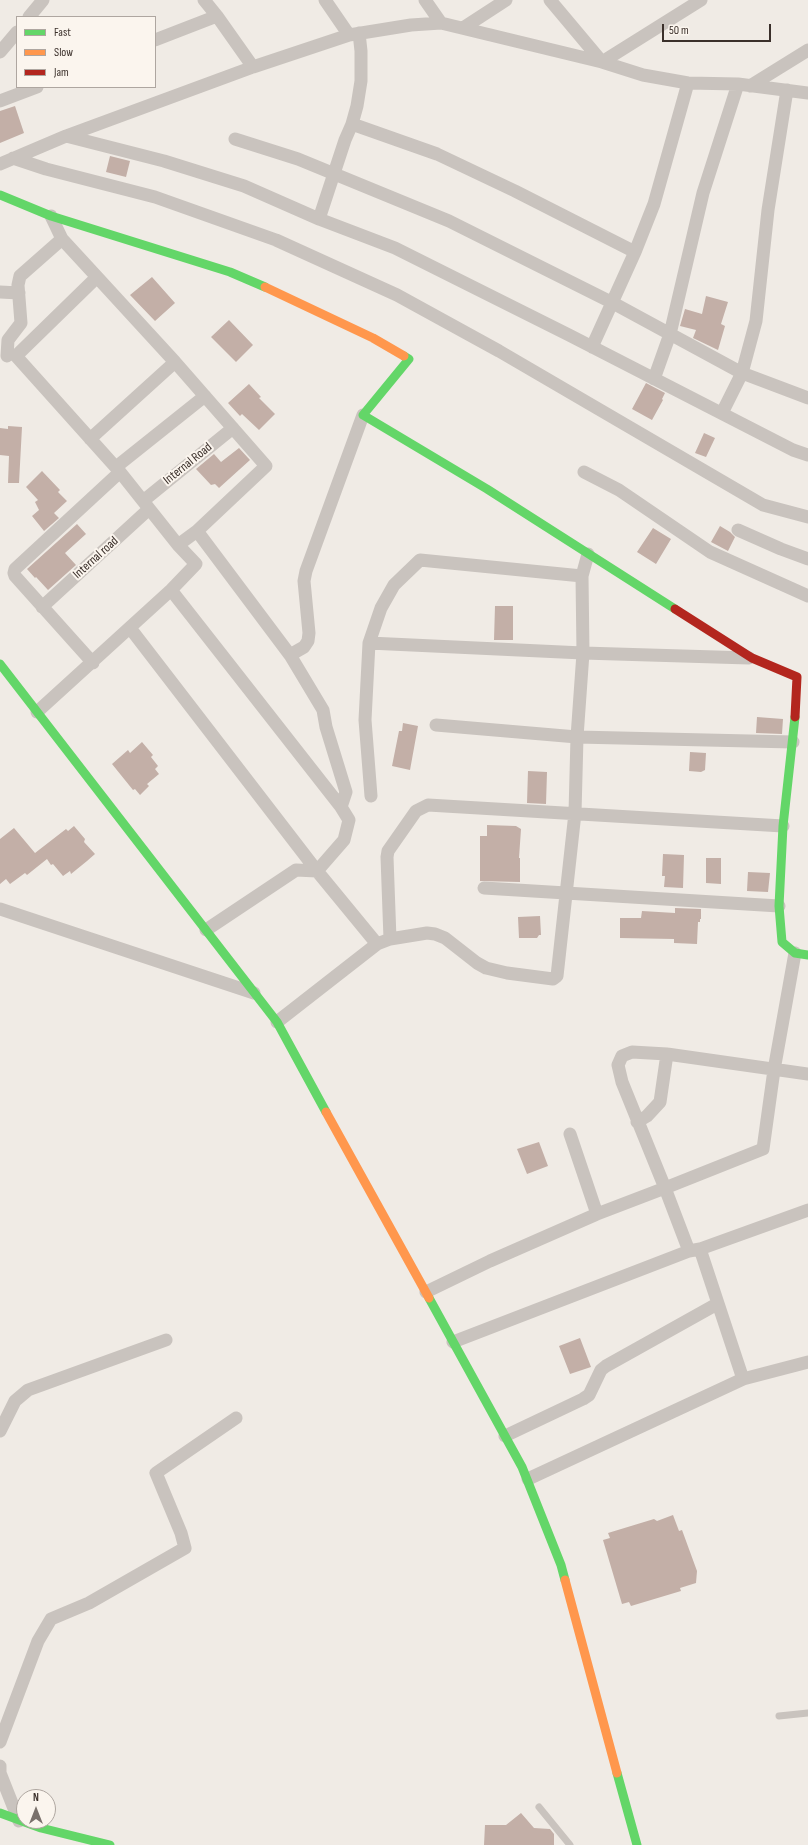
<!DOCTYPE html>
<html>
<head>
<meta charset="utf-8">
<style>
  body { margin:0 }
  #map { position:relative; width:808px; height:1845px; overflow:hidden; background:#f0ebe5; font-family:"Sofia Sans Condensed",sans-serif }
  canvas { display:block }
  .legend { position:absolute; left:16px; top:16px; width:140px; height:72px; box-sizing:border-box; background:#fbf5ee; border:1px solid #aea6a0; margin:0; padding:5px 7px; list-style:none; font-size:12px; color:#3b302b }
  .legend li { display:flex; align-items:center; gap:8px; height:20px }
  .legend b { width:20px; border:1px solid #aea6a0 }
  .north { position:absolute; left:16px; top:1789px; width:40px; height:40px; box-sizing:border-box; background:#fbf5ee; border:1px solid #aea6a0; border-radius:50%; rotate:0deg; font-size:11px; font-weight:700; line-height:16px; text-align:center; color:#3b302b }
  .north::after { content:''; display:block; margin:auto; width:14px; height:18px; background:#7a716c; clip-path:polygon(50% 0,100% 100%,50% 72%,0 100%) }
  .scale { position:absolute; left:662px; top:24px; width:109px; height:18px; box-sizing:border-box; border:2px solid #3b302b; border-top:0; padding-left:5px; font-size:12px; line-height:14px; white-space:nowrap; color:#3b302b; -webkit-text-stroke:3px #fbf5ee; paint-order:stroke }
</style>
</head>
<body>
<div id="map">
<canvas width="808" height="1845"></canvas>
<ul class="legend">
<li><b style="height:5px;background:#63d668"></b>Fast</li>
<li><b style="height:5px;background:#ff974d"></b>Slow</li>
<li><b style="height:5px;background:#b3261e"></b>Jam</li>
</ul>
<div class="north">N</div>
<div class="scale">50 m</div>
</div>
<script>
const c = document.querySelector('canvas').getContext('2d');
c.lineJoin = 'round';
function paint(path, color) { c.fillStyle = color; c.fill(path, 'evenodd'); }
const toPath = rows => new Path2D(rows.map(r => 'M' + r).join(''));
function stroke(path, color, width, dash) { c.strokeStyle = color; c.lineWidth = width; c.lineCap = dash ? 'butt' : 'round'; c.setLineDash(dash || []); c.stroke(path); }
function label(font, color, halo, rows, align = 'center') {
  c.font = font + ' "Sofia Sans Condensed",sans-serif'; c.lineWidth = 4; c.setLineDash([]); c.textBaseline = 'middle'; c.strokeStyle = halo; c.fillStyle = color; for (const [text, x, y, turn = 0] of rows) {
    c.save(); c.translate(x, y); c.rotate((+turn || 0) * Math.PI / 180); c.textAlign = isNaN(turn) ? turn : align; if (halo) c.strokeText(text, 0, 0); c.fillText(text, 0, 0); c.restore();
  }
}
paint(toPath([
  [15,106,24,133,0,143,0,111],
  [110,156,130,161,126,177,106,172],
  [152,277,175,303,155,321,130,295],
  [706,296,728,302,721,324,725,326,718,350,693,338,696,330,680,326,685,309,702,314],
  [229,320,253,345,236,362,211,337],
  [646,383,665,393,662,399,663,400,652,420,632,409],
  [249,384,261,397,259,398,275,414,259,430,242,414,240,416,228,403],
  [8,426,22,427,19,483,8,483,9,456,0,455,0,428,8,429],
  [704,433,715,438,706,457,695,453],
  [239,448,250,460,219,488,215,484,211,485,196,469,214,454,221,462],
  [42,471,60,490,58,492,67,501,54,513,59,518,44,531,32,516,39,510,35,502,38,500,26,487],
  [77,524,86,534,65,553,76,565,48,590,36,577,35,578,27,569],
  [720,526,730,532,735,537,728,551,711,542],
  [653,528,671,539,656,564,637,552],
  [495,606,513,606,513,640,494,640],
  [757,717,783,719,782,734,756,733],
  [403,723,418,726,410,770,392,766,399,731,402,731],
  [142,742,153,755,151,757,158,766,155,769,159,774,147,784,149,786,140,795,135,789,133,790,112,764,128,750,130,753],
  [690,752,706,753,705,770,701,772,689,771],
  [528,771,547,772,546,804,527,803],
  [487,825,516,826,521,829,519,858,520,858,520,882,480,881,480,836,487,836],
  [74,826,85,839,84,842,95,854,87,861,71,874,70,871,63,876,53,864,51,865,47,859,27,875,25,873,10,884,6,879,0,884,0,839,14,828,35,853,66,829,68,831],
  [663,854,684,855,683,888,664,887,665,876,662,876],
  [706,858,721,858,721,884,706,883],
  [748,872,770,873,768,892,747,891],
  [675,908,701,909,701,919,700,919,700,922,698,922,697,944,674,943,674,939,620,938,620,918,641,918,642,911,675,913],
  [540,916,541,935,539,935,537,938,519,938,518,917],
  [539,1142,548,1166,527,1174,517,1149],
  [580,1338,591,1367,570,1374,559,1346],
  [673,1515,679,1531,682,1530,697,1571,696,1583,680,1588,681,1591,631,1606,629,1602,622,1604,603,1540,610,1538,608,1533,654,1519,657,1521],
  [521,1813,534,1828,550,1829,554,1834,554,1845,484,1845,485,1825,506,1825]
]), '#c3afa7');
stroke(toPath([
  [779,1716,808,1713],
  [539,1807,570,1845]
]), '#c9c3be', 7);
stroke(toPath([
  [325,0,349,35],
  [425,0,441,23],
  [550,0,602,62,701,0],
  [217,16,253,67],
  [29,17,43,0],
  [463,28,506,0],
  [155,40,217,16,204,0],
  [0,52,17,32],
  [750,86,808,50],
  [0,101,37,87],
  [352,124,437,154,515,191,635,252],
  [66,136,253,67,349,35,411,25,441,23,602,62,643,75,688,83,738,84,808,93],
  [235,139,298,159,449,221,613,303,742,373,808,398],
  [13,158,46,169,155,197,276,240,397,295,499,351,763,505,808,517],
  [0,164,66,136,164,161,244,186,319,219,395,248,569,335,793,450,808,455],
  [319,219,345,140,352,124,357,106,361,81,361,51,359,33],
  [97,277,175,362,266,466,197,531,178,545],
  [0,292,19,293],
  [592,347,635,252,654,204,688,83],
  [7,356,8,340,21,323,18,285,20,276,62,239],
  [654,379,670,334,703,193,738,84],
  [722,413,742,373,756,321,768,210,787,90],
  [90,439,175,362],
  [116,467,205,396],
  [584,472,619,490,710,552,808,596],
  [143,501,233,428],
  [738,530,781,549,808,559],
  [197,531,290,655,323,710,326,727,346,792,341,807,349,820,344,840,317,871,377,944,277,1022],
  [171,590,341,807],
  [42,607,149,509],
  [130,628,317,871],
  [369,643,583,653,749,658],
  [290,655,304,647,308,641,309,633,304,581,306,571,363,415],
  [93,663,15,576,14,573,15,569,120,472],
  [37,712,171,590,196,564,178,545,120,472,16,356,97,277,62,239,51,216],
  [436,725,577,737,793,742],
  [371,796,365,720,369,643,381,608,394,585,420,560,582,576],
  [484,888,779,906],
  [0,909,254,993],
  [206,930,296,870,317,871],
  [390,939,387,857,388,851,416,811,428,805,783,826],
  [377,944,390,939,427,933,435,934,445,938,477,963,486,968,507,973,553,979,557,976,575,813,577,737,583,653,582,576,588,554],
  [637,1122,647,1116,660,1102,667,1054],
  [570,1134,597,1214],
  [689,1251,665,1188,763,1149,774,1070,795,953],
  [426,1292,490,1261,597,1214,665,1188,622,1082,618,1065,622,1056,632,1052,667,1054,808,1074],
  [453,1342,689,1251,700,1249],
  [743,1379,700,1249,808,1210],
  [0,1431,15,1401,28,1390,166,1340],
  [505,1436,583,1399,589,1395,601,1370,606,1366,717,1304],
  [528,1479,743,1379,808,1362],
  [0,1742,38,1641,51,1619,89,1603,185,1548,181,1533,156,1473,236,1418],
  [0,1766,0,1773,19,1821]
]), '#c9c3be', 13);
stroke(toPath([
  [0,195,51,216,230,272,265,287],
  [404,356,409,359,363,415,487,489,675,609],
  [0,664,277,1022,326,1112],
  [795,717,783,826,779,906,782,942,795,953,808,955],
  [429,1298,522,1467,561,1565,565,1580],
  [617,1773,637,1845],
  [0,1813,41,1828,110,1845]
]), '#63d668', 9);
stroke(toPath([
  [265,287,373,338,404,356],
  [326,1112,429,1298],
  [565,1580,617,1773]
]), '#ff974d', 9);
stroke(toPath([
  [675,609,752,658,797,677,795,717]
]), '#b3261e', 9);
label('13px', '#3b302b', '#fbf5ee', [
  ["Internal Road",188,464,-39],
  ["Internal road",96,558,-42]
]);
</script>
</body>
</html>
